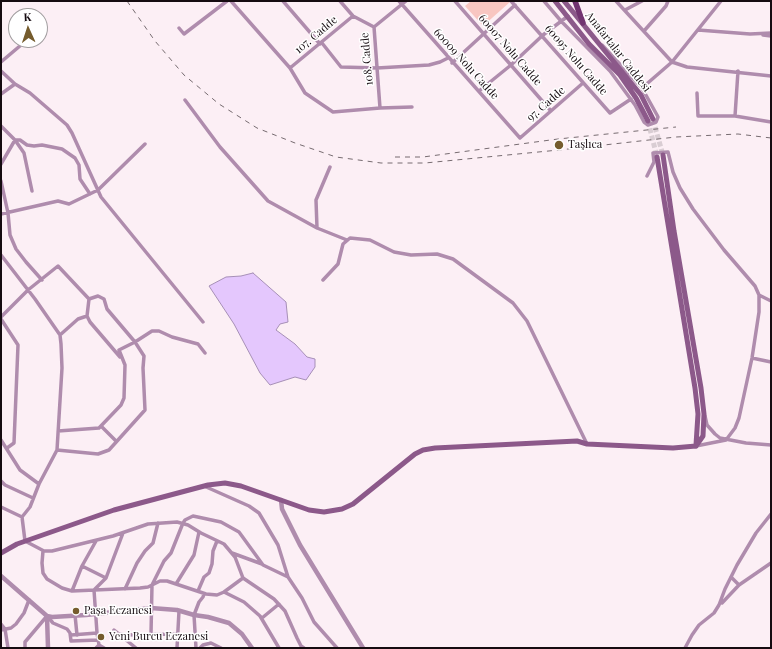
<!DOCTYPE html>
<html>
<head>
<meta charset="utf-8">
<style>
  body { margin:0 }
  #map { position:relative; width:772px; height:649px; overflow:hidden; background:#fceff5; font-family:"Playfair Display",serif }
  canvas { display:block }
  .frame { position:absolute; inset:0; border:2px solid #150b10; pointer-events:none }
  .north { position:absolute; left:8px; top:8px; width:40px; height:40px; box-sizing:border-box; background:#fff; border:1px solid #a19d9f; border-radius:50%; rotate:357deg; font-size:11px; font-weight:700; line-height:16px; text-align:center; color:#150b10 }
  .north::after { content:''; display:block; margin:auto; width:14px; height:18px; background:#755c2d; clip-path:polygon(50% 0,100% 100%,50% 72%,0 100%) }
</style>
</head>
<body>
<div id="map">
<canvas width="772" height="649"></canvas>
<div class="frame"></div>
<div class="north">K</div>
</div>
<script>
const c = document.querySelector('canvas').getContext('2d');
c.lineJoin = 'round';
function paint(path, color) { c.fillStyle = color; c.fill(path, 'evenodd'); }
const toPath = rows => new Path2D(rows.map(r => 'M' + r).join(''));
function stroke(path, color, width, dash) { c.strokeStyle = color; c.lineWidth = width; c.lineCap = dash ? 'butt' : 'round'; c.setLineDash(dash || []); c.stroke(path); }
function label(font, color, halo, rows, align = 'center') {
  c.font = font + ' "Playfair Display",serif'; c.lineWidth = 3; c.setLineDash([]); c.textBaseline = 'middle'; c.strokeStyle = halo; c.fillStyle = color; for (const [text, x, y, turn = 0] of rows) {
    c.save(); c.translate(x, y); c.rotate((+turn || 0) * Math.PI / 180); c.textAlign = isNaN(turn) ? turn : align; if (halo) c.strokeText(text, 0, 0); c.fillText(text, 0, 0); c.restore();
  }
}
paint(toPath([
  [471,1,509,1,510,2,483,26,465,6]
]), '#f8c6c1');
const water = toPath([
  [253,273,286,302,288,322,280,324,276,330,295,344,307,357,315,359,315,367,306,380,295,377,270,385,260,373,234,324,209,286,226,277,241,276,253,273]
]);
paint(water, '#e4c7fd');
stroke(water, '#a68fb6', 1);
stroke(toPath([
  [653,120,663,155],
  [648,121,657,157]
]), '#d9cdd3', 5, [5, 2.5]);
stroke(toPath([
  [231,1,290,68,305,93,333,112,380,108,412,107],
  [283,1,320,44],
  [340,1,353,16,374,27,380,108],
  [399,1,520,138,583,83],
  [455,1,551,111],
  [511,1,610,113,631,99],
  [544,1,561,21,610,71,635,105,644,122,648,125,656,122,658,117,657,115,642,88,602,45],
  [616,1,672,62,687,67,771,76],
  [625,10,642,1],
  [374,27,406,1],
  [179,28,184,34,227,1],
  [40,29,41,28],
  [698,30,750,34,771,33],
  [644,31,666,6,668,1],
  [763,35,771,36],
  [322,43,341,67,377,68,429,65,440,62,448,58],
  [1,62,27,40],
  [452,63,515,5],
  [290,68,353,16],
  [1,71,15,84,30,93,67,125,72,133,101,197,203,322],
  [642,88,672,62,721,1],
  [479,91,511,65,543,35,568,16],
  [697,93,698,116,735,116,771,122],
  [1,94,15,84],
  [185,100,220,147,268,201,317,228],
  [735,116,738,71],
  [1,126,15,140,24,153,32,191],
  [1,164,15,140,20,140,27,145,34,146,42,145,62,149,75,158,79,165,80,179,90,194],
  [330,167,316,200,317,228,347,240],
  [647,176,654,162,653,153,668,152,673,172,680,188,693,209,724,250,755,286,759,295,759,312,752,358,739,418,735,428,726,440,696,446],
  [1,181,8,213,10,235,16,249,26,262,42,280],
  [1,214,58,201,69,204,98,190,145,144],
  [1,255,35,299,60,335,61,344,62,368,57,450,39,484,30,507,22,517,25,541,44,551,52,551,113,536,148,524,177,522,188,525,201,533,224,544,235,557,243,578,274,599,285,611,297,638,301,646,304,648],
  [323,280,338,264,343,244,350,238,370,240,394,252,411,255,437,254,453,259,513,303,527,321,587,444],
  [759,295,771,301],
  [89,299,98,296,104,299,107,309,135,342,152,331,159,331,172,337,198,344,205,353],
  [1,317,28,290,58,266,89,299,87,316],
  [1,319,18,345,14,443,7,448],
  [60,335,78,319,87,316,90,322,120,357],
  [752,358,771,362],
  [705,416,707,425,715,434,720,438,746,443,771,445],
  [101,426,116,441],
  [1,440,20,470,39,484],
  [57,450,98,454,109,450,145,410,143,368,144,356,135,342,119,350,125,365,124,398,121,405,99,428,58,431],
  [1,481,5,485,33,498],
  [204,486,249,506,259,513,278,545,288,577,302,598,314,622,337,648],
  [1,507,22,517],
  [43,551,42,563,43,573,47,579,62,588,72,591,140,588,148,587,160,581,167,581,206,594,217,595,224,592,243,578],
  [232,553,262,564],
  [82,566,106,578,123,533],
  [731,577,739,585],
  [176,584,194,555,199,532],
  [125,589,137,563,145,551,153,543,158,523],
  [72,591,82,566,96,541],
  [198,591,204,577,209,573,212,564,213,551,217,541],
  [224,592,244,602,260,616,279,648],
  [722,603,739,585,771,563],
  [75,615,77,635],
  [262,618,279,604],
  [1,624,5,629,8,648],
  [1,630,11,628,16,624,24,613,29,600],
  [114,630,119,634,125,635,177,634],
  [151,634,152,585,164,561,171,553,183,523,185,520,193,516,221,522,239,532,263,565,288,577],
  [71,635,97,633],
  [120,635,136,648],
  [99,645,97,633,94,590,106,578],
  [25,648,25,642,47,616,53,623,67,629,70,633,71,641,98,640],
  [96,648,99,645,104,648],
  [177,648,179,611],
  [196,648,194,615,199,602,203,597,204,594],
  [200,648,203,645,211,643,221,648],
  [685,648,692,635,699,625,714,613,719,605,725,589,737,565,756,533,771,514]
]), '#af8cad', 3.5);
stroke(toPath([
  [281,500,282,509,300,545,363,648],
  [1,576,47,616,52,617,86,615,151,608,177,610,194,615,208,617,229,623,242,634,252,648],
  [47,616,48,648]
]), '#af8cad', 4.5);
stroke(toPath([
  [555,1,589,44,620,75,636,98,648,121],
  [564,1,641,95,653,119],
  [663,155,674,231,701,388,704,414,703,436,696,446],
  [657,157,695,388,698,414,696,445],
  [1,553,17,544,114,510,208,485,225,483,241,486,309,510,324,512,342,509,353,504,415,454,423,450,435,448,577,441,587,444,673,448,696,446]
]), '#8c598a', 5);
stroke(toPath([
  [575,1,583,23]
]), '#723471', 5.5);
stroke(toPath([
  [127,1,155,41,184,75,219,104,257,128,295,143,336,157,381,163,425,163,559,150,676,137,738,134,771,138],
  [395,157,423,157,558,139,676,127]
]), '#766b70', 1, [5, 5]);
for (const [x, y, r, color] of [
  [559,145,5,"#755c2d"],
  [76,611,4,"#755c2d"],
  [101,637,4,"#755c2d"]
]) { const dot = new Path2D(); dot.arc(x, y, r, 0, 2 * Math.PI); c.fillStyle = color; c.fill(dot); stroke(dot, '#fff', 1.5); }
label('11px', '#150b10', '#fff', [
  ["107. Cadde",316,35,-40],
  ["60007 Nolu Cadde",510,50,49],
  ["Anafartalar Caddesi",618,52,52],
  ["108. Cadde",367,59,-95],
  ["60095 Nolu Cadde",576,60,49],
  ["60009 Nolu Cadde",466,64,48],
  ["97. Cadde",546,104,-41]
]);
label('11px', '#150b10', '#fff', [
  ["Taşlıca",568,145],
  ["Paşa Eczanesi",84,611],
  ["Yeni Burcu Eczanesi",109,637]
], 'left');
</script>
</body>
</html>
